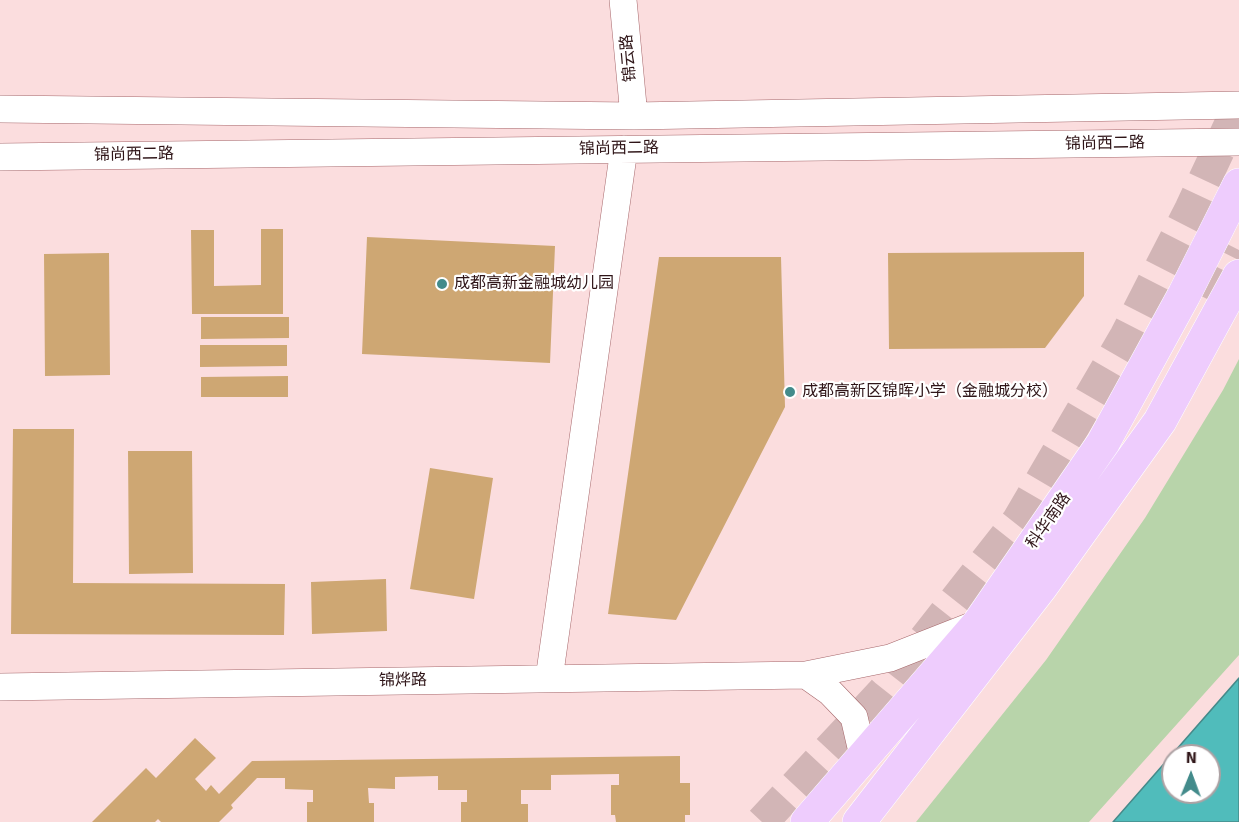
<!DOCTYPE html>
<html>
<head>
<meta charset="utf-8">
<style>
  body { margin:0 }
  #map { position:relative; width:1239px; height:822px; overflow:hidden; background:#fbddde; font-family:Signika,sans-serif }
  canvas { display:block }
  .north { position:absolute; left:1161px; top:744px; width:60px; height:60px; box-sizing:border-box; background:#fff; border:2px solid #aca1a3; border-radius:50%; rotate:1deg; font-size:16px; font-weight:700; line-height:24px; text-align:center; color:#2f1518 }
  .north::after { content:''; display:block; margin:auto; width:21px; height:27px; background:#438b8b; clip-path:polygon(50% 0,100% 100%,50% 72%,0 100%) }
</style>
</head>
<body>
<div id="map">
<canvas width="1239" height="822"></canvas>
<div class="north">N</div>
</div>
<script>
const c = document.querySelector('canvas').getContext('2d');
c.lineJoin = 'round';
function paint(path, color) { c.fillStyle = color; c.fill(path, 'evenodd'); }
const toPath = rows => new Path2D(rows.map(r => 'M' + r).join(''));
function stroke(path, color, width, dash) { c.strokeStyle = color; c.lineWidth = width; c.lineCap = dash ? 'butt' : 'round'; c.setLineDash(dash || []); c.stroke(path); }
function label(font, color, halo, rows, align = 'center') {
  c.font = font + ' Signika,"Noto Sans SC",sans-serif'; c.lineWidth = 4.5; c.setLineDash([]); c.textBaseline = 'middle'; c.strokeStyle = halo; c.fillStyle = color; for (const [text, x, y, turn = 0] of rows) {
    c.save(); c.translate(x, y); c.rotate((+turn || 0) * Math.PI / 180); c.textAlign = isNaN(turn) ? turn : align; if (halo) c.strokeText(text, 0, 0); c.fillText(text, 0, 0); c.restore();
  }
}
paint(toPath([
  [1239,359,1239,655,1089,822,916,822,1046,660,1145,518,1223,390]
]), '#b8d4aa');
const water = toPath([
  [1239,678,1239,822,1113,822,1239,678],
  [1173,756,1209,756,1209,792,1173,792,1173,756]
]);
paint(water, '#50bcbb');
stroke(water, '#468a8a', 1.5);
paint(toPath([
  [261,229,283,229,283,314,192,314,191,230,214,230,214,286,261,285],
  [367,237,555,246,550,363,362,354],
  [1084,252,1084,296,1045,348,889,349,888,253],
  [109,253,110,375,45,376,44,254],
  [659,257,781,257,785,407,676,620,608,614],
  [201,317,289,317,289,338,201,339],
  [200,345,287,345,287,366,200,367],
  [288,376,288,397,201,397,201,377],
  [13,429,74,429,73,583,285,584,284,635,11,634],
  [128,451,192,451,193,573,129,574],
  [430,468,493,478,474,599,410,589],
  [386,579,387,631,312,634,311,582],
  [195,738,216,758,195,779,206,791,211,785,219,794,252,761,680,756,680,783,690,783,690,815,685,815,685,822,616,822,615,815,611,815,611,785,619,785,619,774,551,775,551,790,521,790,521,804,528,804,528,822,461,822,461,802,467,802,467,790,438,790,438,776,395,777,395,789,368,788,369,803,374,803,374,822,307,822,307,802,313,802,313,790,285,789,285,778,257,778,231,805,233,808,219,822,161,822,158,819,155,822,92,822,146,768,156,778]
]), '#cea773');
stroke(toPath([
  [1213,302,1239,250],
  [762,822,884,691,1018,521,1126,336,1191,209,1239,106]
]), '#d2b5b6', 33, [33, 16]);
const minor = toPath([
  [623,0,634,116],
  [0,109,634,116,1239,105],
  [0,157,1239,142],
  [806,675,830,692,854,717,863,756],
  [549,679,624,149],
  [0,687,806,675,890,658,979,623]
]);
const major = toPath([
  [807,822,979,623,1103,443,1184,295,1239,185],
  [859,822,1041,587,1160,421,1239,276]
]);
stroke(minor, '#a6676b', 28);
stroke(major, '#fff', 34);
stroke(minor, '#fff', 27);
stroke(major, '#eeccfd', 33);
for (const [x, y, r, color] of [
  [442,284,6,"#438b8b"],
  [790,392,6,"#438b8b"]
]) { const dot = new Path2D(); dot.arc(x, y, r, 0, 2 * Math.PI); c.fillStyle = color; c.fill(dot); stroke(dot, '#fff', 2); }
label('16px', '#2f1518', '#fff', [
  ["锦云路",629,58,-95],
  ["锦尚西二路",1105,144,-1],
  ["锦尚西二路",619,149,-1],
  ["锦尚西二路",134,155,-1],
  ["科华南路",1049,521,-55],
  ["锦烨路",403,681,-1]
]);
label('16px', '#2f1518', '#fff', [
  ["成都高新金融城幼儿园",454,284],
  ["成都高新区锦晖小学（金融城分校）",802,392]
], 'left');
</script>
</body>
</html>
